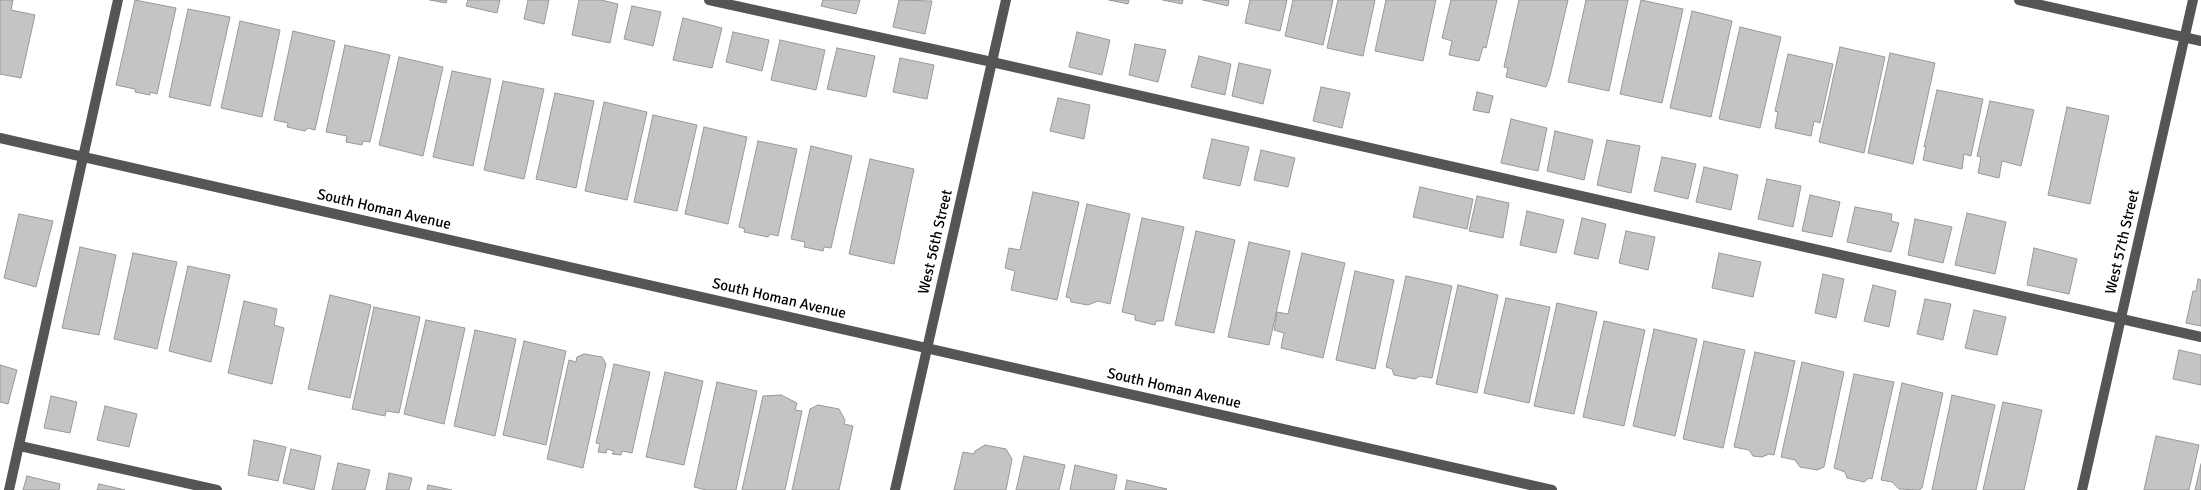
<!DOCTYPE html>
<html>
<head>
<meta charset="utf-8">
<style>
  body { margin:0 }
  canvas { display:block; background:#fff }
</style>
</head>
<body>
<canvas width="2201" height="490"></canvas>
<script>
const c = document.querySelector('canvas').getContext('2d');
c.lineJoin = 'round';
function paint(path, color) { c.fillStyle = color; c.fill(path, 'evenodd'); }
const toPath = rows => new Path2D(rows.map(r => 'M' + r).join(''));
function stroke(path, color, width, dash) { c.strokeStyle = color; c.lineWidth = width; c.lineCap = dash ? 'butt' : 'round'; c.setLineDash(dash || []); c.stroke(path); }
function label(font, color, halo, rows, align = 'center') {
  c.font = font + ' Signika,sans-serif'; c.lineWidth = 4; c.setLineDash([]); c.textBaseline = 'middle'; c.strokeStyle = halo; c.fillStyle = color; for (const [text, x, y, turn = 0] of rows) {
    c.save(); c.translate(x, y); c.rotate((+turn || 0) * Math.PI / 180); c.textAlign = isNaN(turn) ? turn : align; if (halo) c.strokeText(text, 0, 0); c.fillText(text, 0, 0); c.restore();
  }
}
const building = toPath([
  [0,0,13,0,11,10,35,15,21,78,0,74,0,0],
  [135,0,176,8,157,94,150,92,150,95,135,92,135,89,116,85,135,0],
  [430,0,447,0,446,3,430,0],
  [468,0,500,0,497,13,466,6,468,0],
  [528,0,549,0,544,24,524,19,528,0],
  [579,0,601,0,618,4,610,43,572,35,579,0],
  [823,0,860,0,856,14,821,6,823,0],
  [899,0,932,1,925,34,893,27,899,0],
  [1109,0,1129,0,1128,4,1109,0],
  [1163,0,1183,0,1182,4,1163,0],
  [1203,0,1229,0,1228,6,1203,0],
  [1250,0,1287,0,1280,31,1245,23,1250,0],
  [1293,0,1333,0,1323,45,1285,36,1293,0],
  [1338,0,1375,0,1363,56,1327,48,1338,0],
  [1386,0,1436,0,1423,61,1375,51,1386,0],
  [1451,0,1497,0,1486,48,1483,47,1479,61,1449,55,1452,41,1442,38,1451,0],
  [1519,0,1568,0,1550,76,1546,87,1506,77,1508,68,1504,67,1519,0],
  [1586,0,1628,0,1609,91,1568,82,1586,0],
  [1641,0,1683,9,1662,103,1620,94,1641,0],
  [632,6,661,12,653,46,624,39,632,6],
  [188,9,230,17,210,106,169,97,188,9],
  [1692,11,1732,21,1711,117,1670,108,1692,11],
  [683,18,722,28,712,68,673,60,683,18],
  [240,21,280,30,262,117,221,108,240,21],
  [1740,27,1781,37,1760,128,1719,119,1740,27],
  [293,31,335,41,315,130,308,128,305,131,287,127,288,123,274,120,293,31],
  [733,32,769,40,762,71,726,62,733,32],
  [1077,32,1110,40,1102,75,1069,67,1077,32],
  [780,40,825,50,816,90,771,80,780,40],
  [1135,44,1166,50,1158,82,1129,75,1135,44],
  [345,45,390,55,370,142,363,141,362,145,346,142,347,136,326,132,345,45],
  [1840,47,1885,57,1864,153,1819,142,1840,47],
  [837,48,875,56,866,97,827,89,837,48],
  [1890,53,1935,63,1913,164,1868,153,1890,53],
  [1788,54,1833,64,1820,123,1814,121,1811,136,1775,128,1778,112,1775,111,1788,54],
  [1199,56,1231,64,1225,95,1191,87,1199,56],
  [399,57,443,67,423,156,379,145,399,57],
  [900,58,934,65,927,99,893,92,900,58],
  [1239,63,1271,70,1263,104,1232,96,1239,63],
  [452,71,491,79,473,166,433,157,452,71],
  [503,81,544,89,524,179,484,170,503,81],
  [1321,87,1350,93,1342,128,1313,121,1321,87],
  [1937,90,1983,99,1971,156,1964,154,1962,169,1923,160,1926,146,1924,147,1937,90],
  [1477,92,1493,96,1489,113,1473,110,1477,92],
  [555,93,594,101,576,188,536,179,555,93],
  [1058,98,1090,105,1084,139,1050,131,1058,98],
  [1990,101,2034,110,2021,166,2002,161,1999,178,1978,173,1981,157,1977,156,1990,101],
  [604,102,647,112,627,200,585,191,604,102],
  [2067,107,2109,116,2090,204,2048,195,2067,107],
  [653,115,697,125,677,211,634,202,653,115],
  [1511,119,1547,128,1538,171,1501,163,1511,119],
  [704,127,747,137,728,224,685,214,704,127],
  [1555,131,1593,140,1584,180,1547,171,1555,131],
  [1212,139,1249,147,1240,186,1203,178,1212,139],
  [1607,140,1640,146,1631,193,1597,185,1607,140],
  [758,141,797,149,778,236,770,234,768,237,744,232,745,229,739,227,758,141],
  [811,146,852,156,831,248,824,247,823,251,804,247,805,242,791,239,811,146],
  [1261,150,1295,158,1288,187,1254,180,1261,150],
  [1662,157,1696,164,1688,199,1654,191,1662,157],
  [870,159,914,169,894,264,849,254,870,159],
  [1704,167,1738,175,1731,210,1696,202,1704,167],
  [1767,179,1801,186,1793,227,1758,219,1767,179],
  [1420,187,1473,199,1467,229,1413,217,1420,187],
  [1033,192,1079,202,1057,300,1011,290,1015,271,1005,268,1009,248,1020,250,1033,192],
  [1810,195,1840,202,1832,237,1802,231,1810,195],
  [1477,196,1509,203,1503,238,1469,231,1477,196],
  [1087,204,1130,214,1110,304,1098,301,1088,305,1071,302,1070,298,1066,297,1087,204],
  [1855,207,1892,214,1891,221,1899,223,1891,252,1847,242,1855,207],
  [1527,211,1564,220,1556,253,1520,245,1527,211],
  [1967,213,2006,222,1995,274,1955,265,1967,213],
  [19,214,53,221,36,287,4,278,19,214],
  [1142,218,1184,227,1163,321,1156,321,1155,325,1135,320,1135,315,1122,312,1142,218],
  [1582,218,1606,224,1598,259,1574,254,1582,218],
  [1915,219,1952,227,1943,263,1908,255,1915,219],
  [1196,231,1235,240,1214,333,1175,325,1196,231],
  [1626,231,1655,237,1648,270,1619,263,1626,231],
  [1249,242,1290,251,1269,345,1228,337,1249,242],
  [80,247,116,255,99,335,62,328,80,247],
  [2034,248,2077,259,2069,294,2027,285,2034,248],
  [133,253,177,262,157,349,114,339,133,253],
  [1302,253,1345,263,1323,358,1281,348,1284,333,1274,330,1277,312,1288,314,1302,253],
  [1719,253,1761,262,1753,297,1712,288,1719,253],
  [188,266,230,275,211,362,169,351,188,266],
  [1355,271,1394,280,1375,369,1336,360,1355,271],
  [1823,274,1844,279,1836,318,1815,313,1823,274],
  [1406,276,1452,286,1432,378,1420,376,1415,379,1394,375,1392,369,1386,367,1406,276],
  [2198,279,2201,280,2201,326,2186,323,2193,291,2196,291,2198,279],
  [1458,285,1498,295,1477,393,1436,384,1458,285],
  [1873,285,1896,291,1889,327,1864,321,1873,285],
  [330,295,371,305,350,398,308,389,330,295],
  [1506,298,1550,307,1529,403,1484,393,1506,298],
  [1925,299,1951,304,1943,340,1917,334,1925,299],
  [244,301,277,309,274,325,284,328,272,384,228,373,244,301],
  [1557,303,1597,312,1574,414,1534,406,1557,303],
  [374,307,420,317,399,413,386,411,385,416,352,409,374,307],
  [1974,310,2006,317,1997,355,1965,348,1974,310],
  [426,320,465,328,444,424,404,414,426,320],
  [1604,321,1645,330,1624,426,1583,417,1604,321],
  [1654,329,1697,339,1675,436,1633,426,1654,329],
  [475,330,516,339,495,436,454,426,475,330],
  [524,341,566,351,546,445,503,435,524,341],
  [1704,341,1745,350,1723,448,1683,439,1704,341],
  [2179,350,2201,355,2201,385,2173,379,2179,350],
  [1755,352,1795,361,1774,455,1769,454,1762,457,1753,456,1749,450,1734,447,1755,352],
  [584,354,602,357,606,364,583,468,547,459,569,360,576,362,577,357,584,354],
  [1802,362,1844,372,1824,467,1817,470,1800,467,1795,460,1781,457,1802,362],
  [614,364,650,372,632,453,622,451,621,455,612,454,614,451,607,449,606,453,598,452,600,444,596,443,614,364],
  [0,365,17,370,8,404,0,402,0,365],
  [665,372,703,381,684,465,646,457,665,372],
  [1854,374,1894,382,1872,479,1869,478,1864,482,1847,478,1845,472,1834,468,1854,374],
  [717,382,757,391,736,490,706,490,694,487,717,382],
  [1902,383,1943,393,1922,488,1919,490,1899,489,1892,482,1881,480,1902,383],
  [781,395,797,403,795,410,802,411,785,490,742,490,763,396,781,395],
  [1952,395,1995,405,1976,490,1932,490,1952,395],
  [51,396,77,402,70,433,44,428,51,396],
  [2003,402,2042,410,2024,490,1983,490,2003,402],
  [818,405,839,409,845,420,844,424,853,426,839,490,792,490,810,409,818,405],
  [105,406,137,414,129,447,97,440,105,406],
  [2156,436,2199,445,2189,490,2144,490,2156,436],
  [254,440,286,447,278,481,248,475,254,440],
  [985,445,1006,449,1012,459,1006,490,954,490,963,452,974,454,975,451,985,445],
  [291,449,321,456,314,490,283,483,291,449],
  [1024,456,1065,465,1059,490,1016,490,1024,456],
  [338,463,370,470,365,490,332,490,338,463],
  [2201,464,2201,490,2195,490,2201,464],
  [1075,465,1117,475,1114,490,1070,490,1075,465],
  [389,473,412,478,409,490,386,490,389,473],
  [27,476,60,484,59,490,23,490,27,476],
  [1127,480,1167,489,1166,490,1125,490,1127,480],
  [99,484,125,490,97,490,99,484],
  [428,485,452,490,427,490,428,485]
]);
paint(building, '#c4c4c4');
stroke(building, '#999', 1);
stroke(toPath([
  [709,0,992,62,2201,337],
  [20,446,217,490],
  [9,490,118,0]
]), '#555', 10);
stroke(toPath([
  [2019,0,2201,41],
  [0,138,1552,490],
  [895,490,1006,0],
  [2082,490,2193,0]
]), '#555', 10);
label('15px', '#000', '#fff', [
  ["South Homan Avenue",384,210,13],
  ["West 56th Street",936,242,-77],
  ["West 57th Street",2123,242,-77],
  ["South Homan Avenue",779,299,13],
  ["South Homan Avenue",1174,389,13]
]);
</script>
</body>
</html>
